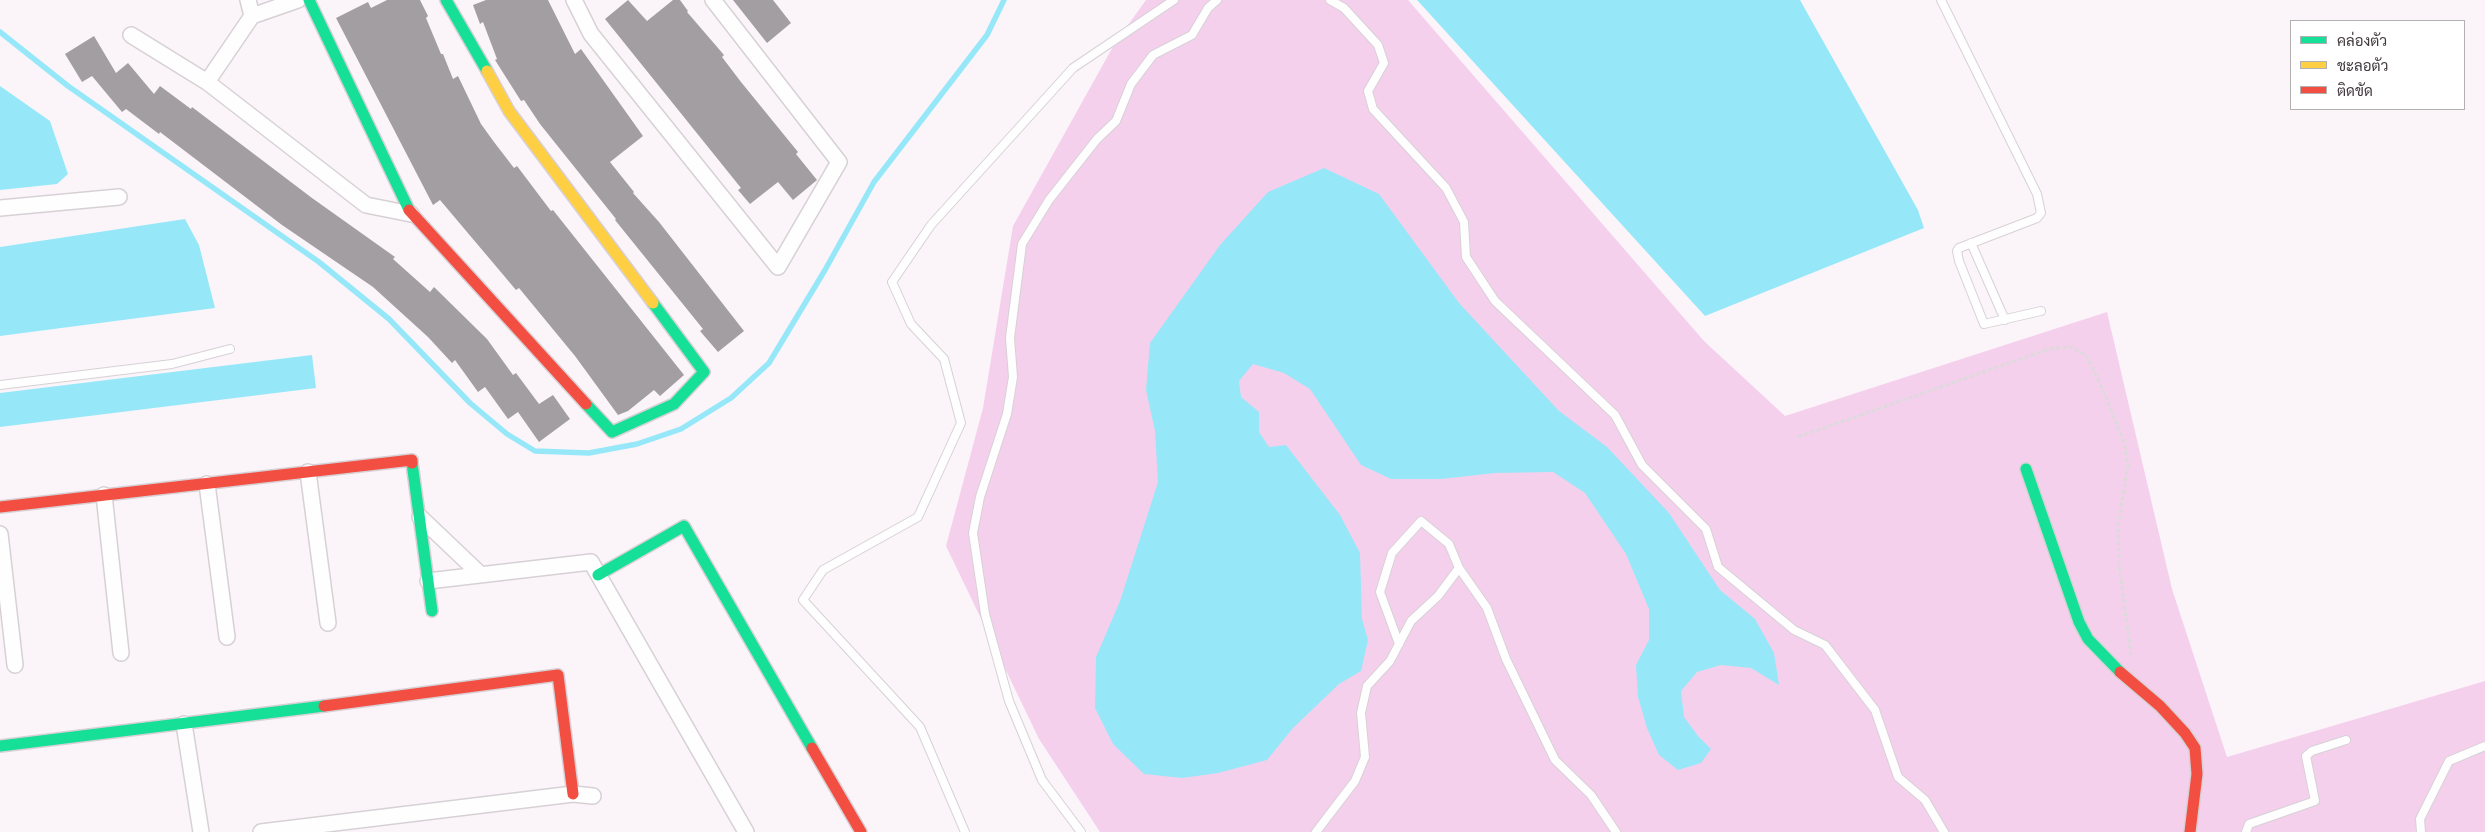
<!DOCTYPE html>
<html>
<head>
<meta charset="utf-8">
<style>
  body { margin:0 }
  #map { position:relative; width:2485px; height:832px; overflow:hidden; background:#fbf5fa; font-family:"Times New Roman",Sarabun,serif }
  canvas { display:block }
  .legend { position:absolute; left:2290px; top:20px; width:175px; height:90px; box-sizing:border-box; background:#fff; border:1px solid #b3b0b2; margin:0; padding:6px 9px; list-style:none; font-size:15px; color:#40393e }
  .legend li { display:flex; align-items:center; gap:10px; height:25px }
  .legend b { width:25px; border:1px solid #b3b0b2 }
</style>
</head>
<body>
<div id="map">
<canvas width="2485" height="832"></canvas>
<ul class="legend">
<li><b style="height:6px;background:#16e098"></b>คล่องตัว</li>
<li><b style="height:6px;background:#ffcf43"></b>ชะลอตัว</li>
<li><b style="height:6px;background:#f24e42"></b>ติดขัด</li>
</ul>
</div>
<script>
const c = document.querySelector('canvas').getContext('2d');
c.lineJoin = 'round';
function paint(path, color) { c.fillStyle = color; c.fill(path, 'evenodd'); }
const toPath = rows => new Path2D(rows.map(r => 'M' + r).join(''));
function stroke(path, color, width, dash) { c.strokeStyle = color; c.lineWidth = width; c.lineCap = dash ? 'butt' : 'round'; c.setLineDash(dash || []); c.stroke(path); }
paint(toPath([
  [1146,0,1408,0,1704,341,1785,416,2107,312,2172,589,2227,757,2485,681,2485,832,1100,832,1039,739,946,546,983,408,1013,226,1115,43]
]), '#f5d0ed');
paint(toPath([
  [1417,0,1800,0,1918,210,1924,228,1705,316],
  [0,86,50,121,68,174,57,184,0,190],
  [1324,168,1379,194,1459,303,1559,411,1607,447,1669,513,1720,590,1755,619,1774,653,1779,685,1751,668,1721,665,1697,672,1681,691,1684,717,1698,736,1711,749,1701,763,1678,770,1659,755,1647,728,1638,697,1636,665,1649,640,1649,609,1626,554,1585,493,1553,472,1495,473,1441,479,1391,479,1361,465,1310,389,1284,373,1253,364,1239,381,1241,397,1259,412,1259,432,1269,447,1286,445,1340,515,1360,553,1362,619,1368,640,1361,671,1339,684,1293,728,1267,760,1218,773,1182,778,1144,774,1113,744,1095,708,1096,657,1120,601,1158,482,1155,431,1146,390,1150,343,1220,245,1268,192],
  [185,219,199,245,215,308,0,336,0,247],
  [312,355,316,388,0,427,0,393]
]), '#96e8f9');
stroke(toPath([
  [0,32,68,86,319,262,389,319,470,403,507,434,535,451,589,453,637,444,681,429,731,398,769,363,825,270,874,182,987,35,1004,0]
]), '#96e8f9', 5.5);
paint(toPath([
  [387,0,420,0,428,16,426,18,441,54,443,54,453,79,458,76,481,124,494,142,514,168,517,166,551,211,553,210,684,375,660,396,654,390,628,411,618,415,575,356,519,288,516,290,440,200,433,205,336,18,368,2,371,8],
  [486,0,548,0,575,54,581,49,643,136,610,162,634,192,633,193,659,222,744,331,718,352,700,331,703,329,615,220,616,219,540,124,524,100,521,101,495,60,497,59,483,22,480,24,473,5],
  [628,0,647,21,673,0,680,0,688,11,687,12,724,55,722,57,741,82,798,152,796,154,817,180,793,200,778,182,750,204,738,190,741,188,605,19],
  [733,0,773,0,791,23,767,43],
  [94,36,116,73,128,63,154,94,160,86,191,109,192,107,312,198,395,257,393,259,430,292,434,287,487,339,513,375,516,373,539,404,553,395,570,419,539,442,518,412,508,419,485,387,478,392,455,360,452,363,428,337,373,287,282,225,160,132,159,134,126,109,122,112,92,76,82,82,65,54]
]), '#a29ea1');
const lane = toPath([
  [1330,0,1344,8,1378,45,1384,63,1368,91,1373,109,1446,188,1464,222,1466,257,1495,301,1615,415,1642,465,1706,529,1718,567,1794,630,1825,645,1875,710,1898,777,1925,800,1944,832],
  [1941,0,2037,194,2041,213,2037,218,1959,248,1957,251,1959,261,1984,324,2041,311],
  [1971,243,2005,320],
  [0,385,172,364,230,349],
  [1399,644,1380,592,1392,553,1421,521,1449,544,1459,568],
  [965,832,920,727,803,600,823,570,918,517,961,423,944,359,911,324,892,282,931,225,1073,68,1174,0],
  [1081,832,1042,780,1009,701,985,614,973,533,980,497,1007,414,1013,377,1010,338,1022,244,1049,200,1097,139,1116,121,1131,84,1153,55,1192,35,1208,8,1217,0],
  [1316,832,1355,781,1365,757,1361,713,1367,686,1390,661,1411,621,1438,596,1459,568,1487,608,1506,659,1555,760,1591,795,1616,832],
  [2246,832,2249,824,2315,801,2306,756,2312,751,2346,740],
  [2421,832,2420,819,2449,761,2485,746]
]);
const street = toPath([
  [574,0,591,34,778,267,839,162,713,0],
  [252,16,298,0],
  [131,35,207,82,366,205,411,214],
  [207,82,252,16,248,0],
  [0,208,119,197],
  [308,472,328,623],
  [207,484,227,637],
  [104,495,121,653],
  [420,517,481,575],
  [0,534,15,665],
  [428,581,591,562,746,832],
  [184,724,201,832],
  [261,832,573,794,593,796]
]);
const fast = toPath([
  [309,0,409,210],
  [446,0,487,71],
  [586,404,612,432,674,404,704,372,653,303],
  [412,463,432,611],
  [2026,469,2079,622,2088,639,2120,672],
  [598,575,684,526,812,748],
  [0,746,324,706]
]);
const slow = toPath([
  [487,71,509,111,653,303]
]);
const jam = toPath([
  [409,210,586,404],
  [0,507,412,460,412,463],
  [2120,672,2160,706,2185,733,2195,748,2197,774,2190,832],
  [324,706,558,675,573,794],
  [812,748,861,832]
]);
stroke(lane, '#d7d1d5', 10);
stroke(street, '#d7d1d5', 18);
stroke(fast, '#d7d1d5', 14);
stroke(slow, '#d7d1d5', 14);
stroke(jam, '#d7d1d5', 14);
stroke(toPath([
  [1798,437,2049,349,2071,347,2086,355,2103,390,2124,442,2128,465,2118,525,2119,564,2131,655]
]), '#dcdadb', 3, [4, 2.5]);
stroke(lane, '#fefefe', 8);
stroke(street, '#fefefe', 15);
stroke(fast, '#16e098', 11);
stroke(slow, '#ffcf43', 11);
stroke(jam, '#f24e42', 11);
</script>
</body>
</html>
